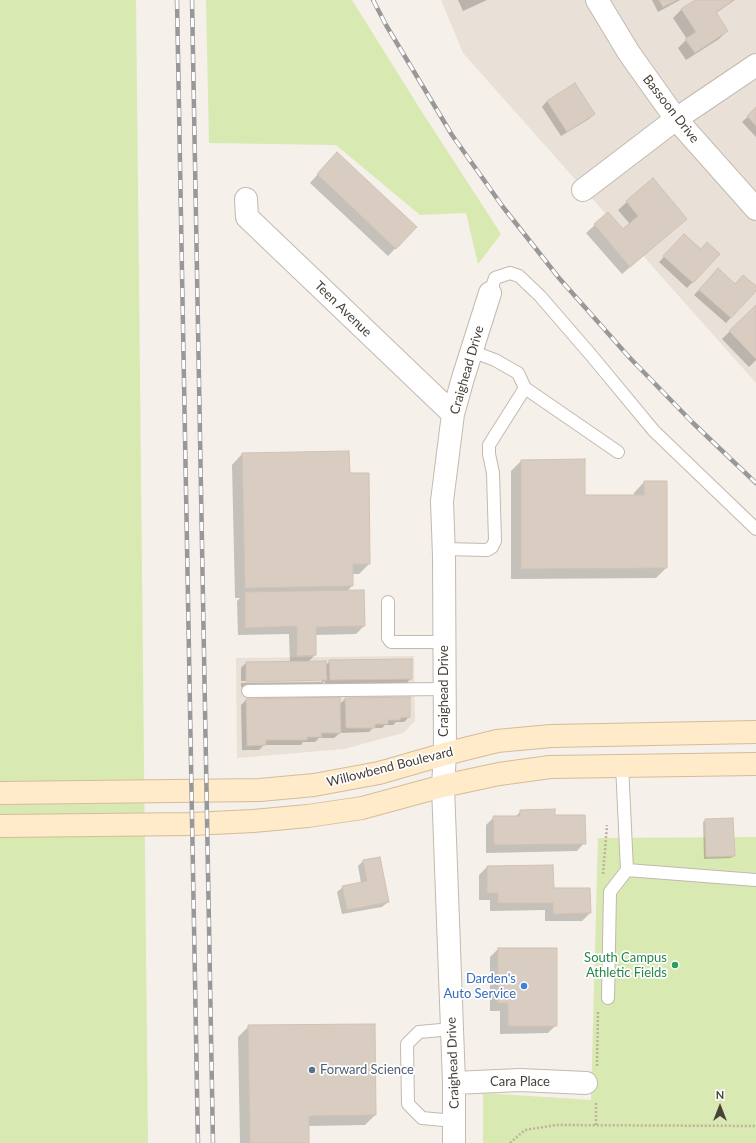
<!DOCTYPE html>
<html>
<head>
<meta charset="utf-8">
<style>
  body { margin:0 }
  #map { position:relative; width:756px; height:1143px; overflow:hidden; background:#f5f0e9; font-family:Lato,sans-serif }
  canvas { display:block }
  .north { position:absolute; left:700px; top:1087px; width:40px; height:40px; -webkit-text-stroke:3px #fff; paint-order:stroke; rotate:0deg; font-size:11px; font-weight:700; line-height:16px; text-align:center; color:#494037 }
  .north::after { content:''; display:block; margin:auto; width:14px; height:18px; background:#494037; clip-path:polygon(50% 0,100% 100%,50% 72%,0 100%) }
</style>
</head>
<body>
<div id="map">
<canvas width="756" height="1143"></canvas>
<div class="north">N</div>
</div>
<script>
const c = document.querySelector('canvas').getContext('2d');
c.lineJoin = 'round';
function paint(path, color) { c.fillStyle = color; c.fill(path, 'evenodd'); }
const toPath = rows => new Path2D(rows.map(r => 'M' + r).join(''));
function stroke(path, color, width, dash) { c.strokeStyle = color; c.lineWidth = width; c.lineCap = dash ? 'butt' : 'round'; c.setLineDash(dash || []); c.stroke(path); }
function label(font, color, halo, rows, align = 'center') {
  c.font = font + ' Lato,sans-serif'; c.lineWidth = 3.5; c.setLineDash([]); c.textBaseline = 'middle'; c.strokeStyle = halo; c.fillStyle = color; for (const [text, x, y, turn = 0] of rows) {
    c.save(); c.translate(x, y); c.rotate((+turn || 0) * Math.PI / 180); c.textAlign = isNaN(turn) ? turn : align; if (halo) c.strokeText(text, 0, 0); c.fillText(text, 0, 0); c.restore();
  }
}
paint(toPath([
  [441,0,756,0,756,383,463,53],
  [414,656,415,721,403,733,344,749,237,758,236,658]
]), '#e9e1d7');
paint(toPath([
  [0,0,136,0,148,1143,0,1143],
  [206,0,352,0,422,112,501,234,478,264,466,213,420,215,336,145,209,143],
  [756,837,756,1143,483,1143,483,1093,591,1100,598,838]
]), '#d8e9b2');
paint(toPath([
  [458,0,487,0,463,11],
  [652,0,680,0,658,12],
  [697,0,735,0,716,13,727,31,719,39,686,60,678,48,687,39,673,18,681,10],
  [547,101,594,114,589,119,561,136,542,107],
  [756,109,756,137,742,122],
  [329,162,415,228,388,256,310,183],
  [652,180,686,219,622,274,586,233,608,213,622,231,630,224,618,210],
  [685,235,700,250,719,254,687,288,659,262],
  [713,275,735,285,756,288,756,290,726,323,694,295],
  [756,306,756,360,749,367,722,339],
  [242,454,349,474,369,564,359,574,352,574,352,586,347,591,364,626,356,634,315,635,315,655,308,662,325,666,330,661,411,678,406,684,325,685,325,681,320,685,241,687,241,683,322,682,322,680,241,681,241,668,246,663,290,662,289,634,238,635,237,601,240,598,235,598,232,465],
  [521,461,584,496,634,496,634,493,644,482,666,482,666,568,656,578,511,579,511,471],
  [345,699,409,717,404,722,396,722,393,725,385,725,382,728,373,728,369,732,340,733,334,738,319,738,315,742,303,742,301,745,264,745,259,750,242,750,241,705,246,700,339,705],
  [521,811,554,816,584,843,577,851,486,853,486,825,494,817,515,817],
  [706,820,734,855,731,858,704,859,703,822],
  [380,858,388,902,382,907,342,914,337,892,343,887,361,883,358,866,363,861],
  [552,866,553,889,590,913,582,921,545,921,545,910,490,911,490,900,479,900,479,875,487,867],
  [498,949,556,1025,548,1033,500,1034,500,1011,490,1011,490,957],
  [249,1026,375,1115,365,1125,308,1126,308,1143,240,1143,238,1037]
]), '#0003');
const building = toPath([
  [659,0,677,0,663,7,659,0],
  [695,0,734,0,716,12,728,31,695,53,685,39,696,32,681,9,695,0],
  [575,83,595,114,567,132,547,101,575,83],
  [756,107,756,126,747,116,756,107],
  [337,152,417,227,396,249,317,174,337,152],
  [653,178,687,219,630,267,594,224,608,212,623,229,638,216,626,201,653,178],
  [684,234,701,249,707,242,720,254,693,283,663,256,684,234],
  [718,268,735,284,743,275,756,286,756,291,731,318,699,290,718,268],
  [756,305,756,359,729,331,756,305],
  [349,451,350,473,369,473,370,564,353,564,353,586,245,588,242,453,349,451],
  [585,459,585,495,644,495,644,481,667,481,667,568,521,569,521,460,585,459],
  [364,590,365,626,316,627,316,655,297,656,297,626,245,628,245,592,364,590],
  [412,659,412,679,330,680,329,660,412,659],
  [326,661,327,680,246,682,246,662,326,661],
  [340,697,341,733,321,733,322,737,307,737,307,740,266,740,266,745,247,746,246,699,340,697],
  [410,697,410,717,400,718,400,720,388,720,388,724,375,724,375,728,346,728,345,698,410,697],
  [555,809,555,815,585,815,586,844,494,845,493,816,520,816,520,810,555,809],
  [733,818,735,856,706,857,705,819,733,818],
  [380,857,389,902,347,910,342,886,367,881,363,860,380,857],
  [553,865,554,888,590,888,591,913,553,914,553,903,498,903,498,893,487,893,487,866,553,865],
  [498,948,557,948,557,1026,508,1026,508,1003,498,1003,498,948],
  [375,1024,376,1115,309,1116,309,1143,250,1143,248,1025,375,1024]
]);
paint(building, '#d9cdc2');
stroke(building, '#d1c1b2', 1);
const service = toPath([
  [490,293,495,278,510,273,519,276,540,296,591,355,654,431,756,529],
  [525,388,618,452],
  [444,549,487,550,492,547,495,541,493,473,489,454,489,445,525,388,518,373,495,360,471,351],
  [388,602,388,638,391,642,444,642],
  [248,691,445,689],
  [627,870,756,880],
  [608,998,610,892,627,870,622,765],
  [452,1029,419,1032,407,1044,408,1104,422,1118,454,1121]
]);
const minor = toPath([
  [597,0,629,53,676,119,756,209],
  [583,190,676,119,756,65],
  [246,199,247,217,453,414],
  [454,1083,520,1080,586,1083],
  [454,1143,454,1083,443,786,445,754,444,556,442,501,453,414,463,378,490,293]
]);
const secondary = toPath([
  [0,793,260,790,314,785,379,773,445,754,497,741,551,736,756,732],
  [0,826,192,824,253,821,308,816,362,808,443,786,499,774,550,767,756,764]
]);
stroke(service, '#c3b9af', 14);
stroke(minor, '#c3b9af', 24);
stroke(secondary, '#d4bd99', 24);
stroke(toPath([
  [603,874,607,825],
  [597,1066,598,1011],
  [596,1125,596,1101],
  [510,1143,525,1130,556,1125,756,1126]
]), '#c2b09d', 2.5, [2, 2]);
stroke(service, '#fff', 12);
stroke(minor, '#fff', 22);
stroke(secondary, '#ffeaca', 22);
const rail = toPath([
  [177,0,198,1143],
  [192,0,213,1143],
  [373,0,386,25,452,135,503,207,559,278,629,357,693,423,756,483]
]);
stroke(rail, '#989898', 4.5);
stroke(rail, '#fff', 3, [9]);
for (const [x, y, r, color] of [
  [675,965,4,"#2e9e5b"],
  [524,986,4,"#3f7fe0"],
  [312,1070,4,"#5c6f8a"]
]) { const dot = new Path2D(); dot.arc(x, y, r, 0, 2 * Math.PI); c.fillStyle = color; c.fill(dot); stroke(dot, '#fff', 1.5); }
label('13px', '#494037', '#fff', [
  ["Bassoon Drive",671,109,52],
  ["Teen Avenue",343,309,44],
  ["Craighead Drive",467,370,-74],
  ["Craighead Drive",444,691,-90],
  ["Willowbend Boulevard",390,767,-14],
  ["Craighead Drive",453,1063,-92],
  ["Cara Place",520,1082]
]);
label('13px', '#27864d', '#fff', [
  ["South Campus",667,958],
  ["Athletic Fields",667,973]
], 'right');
label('13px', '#366cbe', '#fff', [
  ["Darden's",516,979],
  ["Auto Service",516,994]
], 'right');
label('13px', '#4e5e75', '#fff', [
  ["Forward Science",320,1070]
], 'left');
</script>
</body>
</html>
